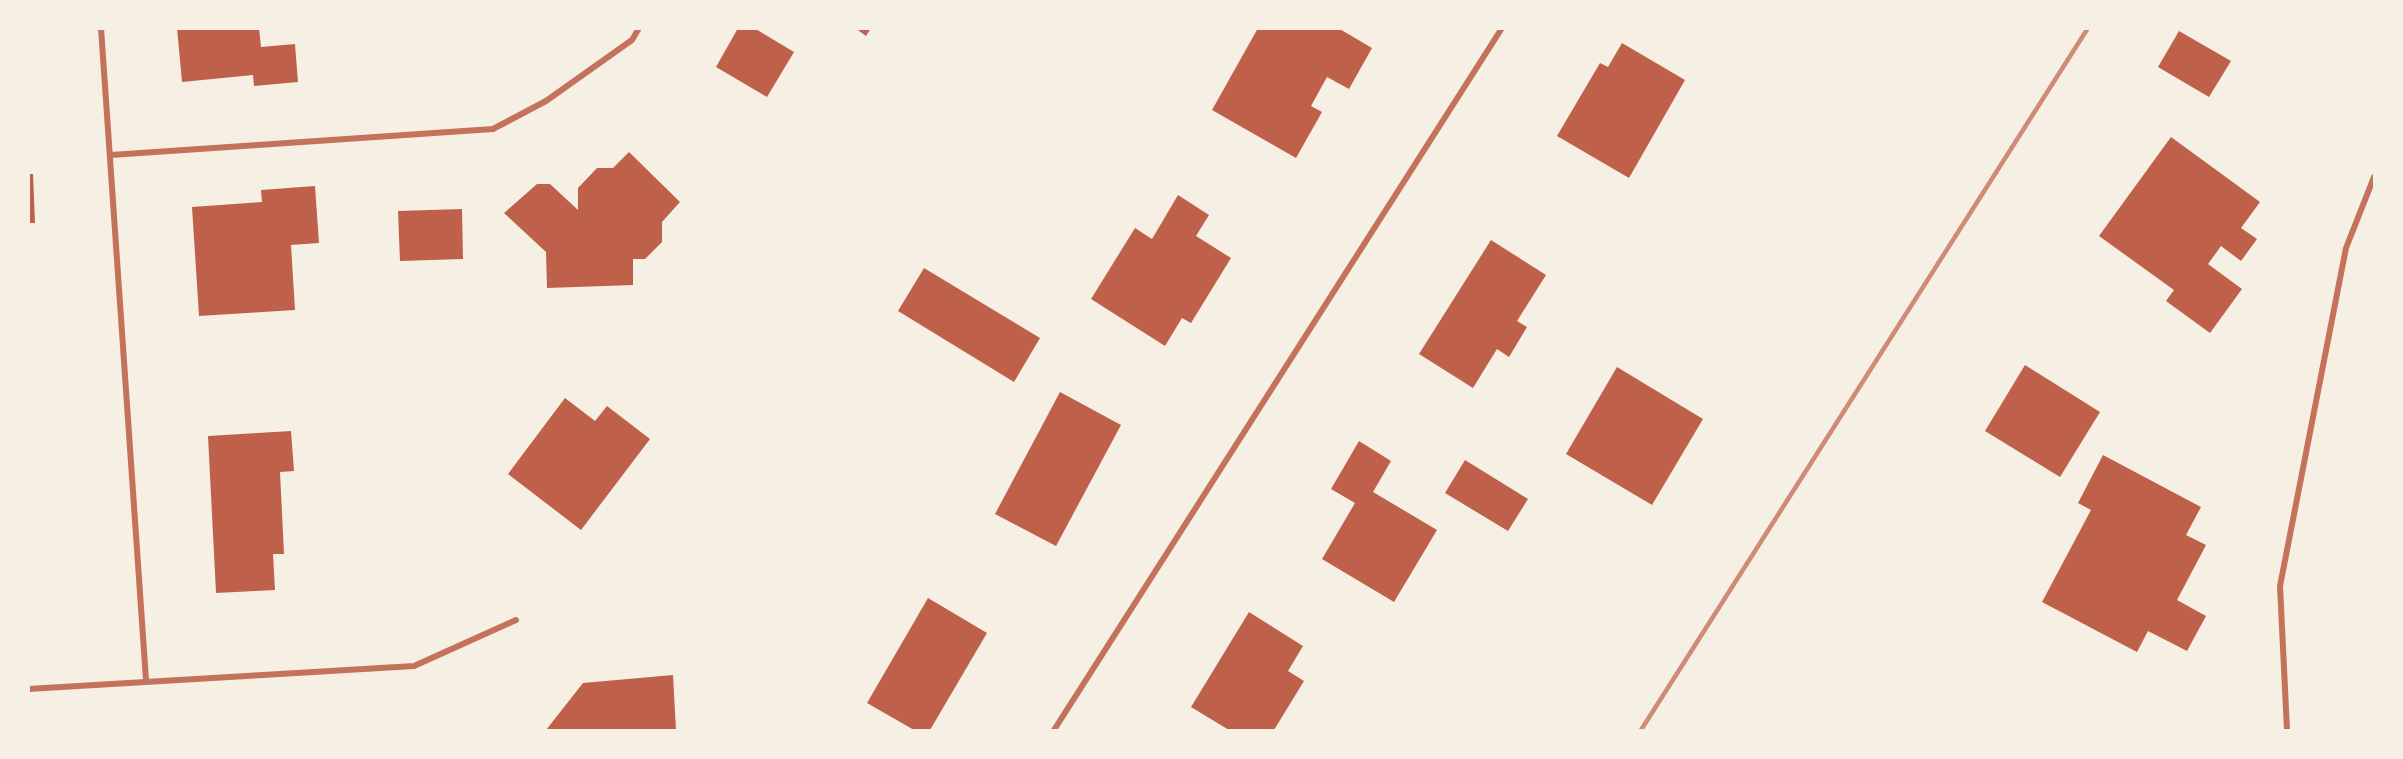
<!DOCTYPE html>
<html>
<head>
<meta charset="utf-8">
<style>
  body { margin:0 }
  #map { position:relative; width:2403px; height:759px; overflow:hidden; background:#f6efe4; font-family:"PT Sans",sans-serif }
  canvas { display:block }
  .frame { position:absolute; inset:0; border:30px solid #f6efe4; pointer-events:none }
</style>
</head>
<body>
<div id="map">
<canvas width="2403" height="759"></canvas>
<div class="frame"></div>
</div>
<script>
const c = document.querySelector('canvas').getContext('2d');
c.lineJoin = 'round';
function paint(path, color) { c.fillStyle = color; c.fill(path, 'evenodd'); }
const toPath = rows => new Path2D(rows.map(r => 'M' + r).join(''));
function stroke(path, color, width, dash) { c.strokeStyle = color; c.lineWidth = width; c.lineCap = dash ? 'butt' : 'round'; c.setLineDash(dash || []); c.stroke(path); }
paint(toPath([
  [177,28,259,28,261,47,295,44,298,82,254,86,253,75,182,82],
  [738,28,754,28,794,52,767,97,716,67],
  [855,28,871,28,866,36],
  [1258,28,1338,28,1372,48,1349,89,1327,77,1311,106,1322,112,1296,158,1212,110],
  [2179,31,2231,61,2209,97,2158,67],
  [1622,43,1685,80,1629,178,1557,136,1600,63,1608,67],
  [2171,137,2260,202,2241,228,2257,239,2241,261,2221,246,2208,264,2242,289,2210,333,2166,301,2174,290,2099,236],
  [629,152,680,202,662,222,662,242,645,259,633,259,633,285,547,288,546,252,504,213,537,184,550,184,578,210,578,188,597,168,613,168],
  [28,174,33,174,35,223,28,223],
  [315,186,319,243,291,245,295,310,199,316,192,207,262,202,261,190],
  [1178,195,1209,215,1196,236,1231,258,1191,323,1182,318,1165,346,1091,299,1135,228,1152,239],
  [462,209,463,259,400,261,398,211],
  [1491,240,1546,275,1517,321,1527,327,1509,357,1497,349,1473,388,1419,354],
  [924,268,1040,338,1014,382,898,311],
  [2025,365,2100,412,2060,477,1985,431],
  [1617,367,1703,419,1652,505,1566,454],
  [1060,392,1121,425,1056,546,995,514],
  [565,398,595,421,607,406,650,439,581,530,508,474],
  [291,431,294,471,280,472,284,554,273,554,275,590,216,593,208,436],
  [1359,441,1391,461,1373,492,1437,530,1394,602,1322,559,1355,503,1331,489],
  [2103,455,2201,507,2186,535,2206,545,2177,600,2206,616,2187,651,2148,631,2137,652,2042,602,2091,510,2078,503],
  [1465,460,1528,499,1508,531,1445,493],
  [928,598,987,633,930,730,914,730,867,703],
  [1249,612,1303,646,1288,671,1304,681,1274,730,1229,730,1191,707],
  [673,675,676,730,546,730,583,683]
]), '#bf614a');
stroke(toPath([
  [101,28,146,680],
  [111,155,493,129,546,101,632,40,639,28],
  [28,689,414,666,516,620],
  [1054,730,1502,28],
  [2287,730,2280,586,2346,248,2374,177]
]), '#c5725c', 6);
stroke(toPath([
  [1641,730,2088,28]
]), '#cf8b77', 4.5);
</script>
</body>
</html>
